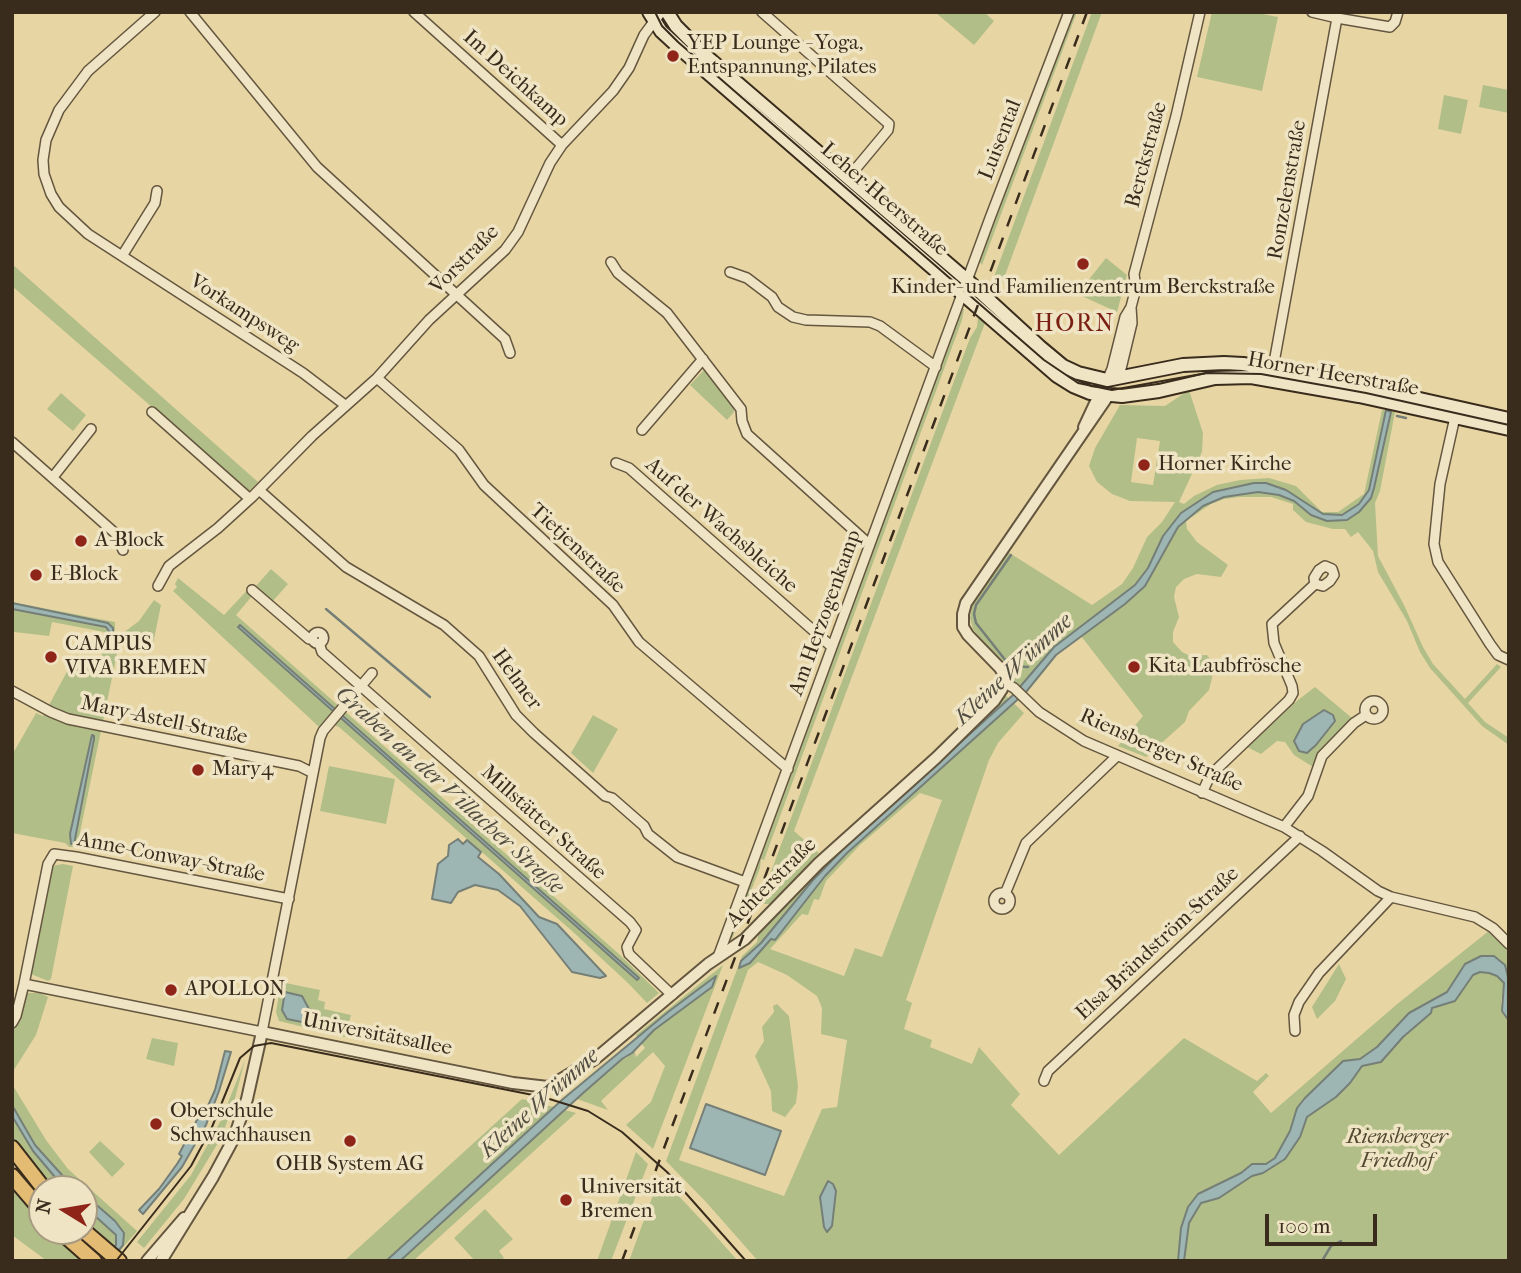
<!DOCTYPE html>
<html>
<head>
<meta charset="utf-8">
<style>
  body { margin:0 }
  #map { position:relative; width:1521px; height:1273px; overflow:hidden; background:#e7d6a4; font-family:"IM FELL French Canon",serif }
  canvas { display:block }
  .frame { position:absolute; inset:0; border:14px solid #3a2c1d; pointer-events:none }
  .north { position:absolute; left:28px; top:1175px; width:70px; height:70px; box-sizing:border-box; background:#efe4c4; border:2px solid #a79a81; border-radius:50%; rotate:281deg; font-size:19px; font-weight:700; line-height:28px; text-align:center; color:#3a2c1d }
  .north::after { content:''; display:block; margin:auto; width:24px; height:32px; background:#8f2418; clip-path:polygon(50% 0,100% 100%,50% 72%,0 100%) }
  .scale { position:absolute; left:1265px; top:1214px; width:112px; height:32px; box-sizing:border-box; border:4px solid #3a2c1d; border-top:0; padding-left:9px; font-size:21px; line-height:24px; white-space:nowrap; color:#3a2c1d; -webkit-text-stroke:5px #efe4c4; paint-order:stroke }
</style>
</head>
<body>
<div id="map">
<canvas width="1521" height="1273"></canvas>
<div class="frame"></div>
<div class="north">N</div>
<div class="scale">100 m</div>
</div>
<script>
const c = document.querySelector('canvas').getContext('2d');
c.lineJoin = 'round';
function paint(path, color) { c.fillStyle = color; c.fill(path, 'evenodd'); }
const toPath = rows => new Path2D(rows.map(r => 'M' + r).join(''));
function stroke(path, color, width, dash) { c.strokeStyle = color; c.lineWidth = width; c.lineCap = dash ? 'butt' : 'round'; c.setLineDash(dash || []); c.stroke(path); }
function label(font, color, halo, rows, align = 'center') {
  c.font = font + ' "IM FELL French Canon",serif'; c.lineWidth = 7; c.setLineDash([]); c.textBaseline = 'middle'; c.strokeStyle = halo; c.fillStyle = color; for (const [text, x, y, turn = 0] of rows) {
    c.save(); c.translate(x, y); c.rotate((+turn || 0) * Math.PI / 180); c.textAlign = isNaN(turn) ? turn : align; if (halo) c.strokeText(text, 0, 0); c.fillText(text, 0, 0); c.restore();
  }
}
paint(toPath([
  [984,12,994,21,974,45,936,13],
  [1072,12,1077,12,982,265,979,261],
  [1092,12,1102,12,997,297,991,292,996,287,994,277],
  [1212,12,1252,12,1278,17,1262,91,1197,77],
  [1483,85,1509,90,1509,113,1479,107],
  [1444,95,1468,100,1461,134,1438,129],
  [1106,258,1127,275,1117,312,1084,297,1079,292],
  [12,264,258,482,249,491,12,286],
  [962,309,964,309,962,320,764,860,761,859,760,868,732,939,726,941,958,314],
  [978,317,985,323,794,831,819,853,770,904,759,904,970,338,977,327],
  [704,370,734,408,734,412,727,420,690,385],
  [1189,390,1203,433,1202,452,1179,502,1184,504,1194,496,1217,485,1240,480,1269,478,1296,486,1322,512,1338,512,1364,494,1382,410,1395,412,1380,491,1375,503,1378,556,1404,605,1423,647,1433,664,1465,699,1497,664,1501,667,1468,703,1485,722,1509,738,1509,745,1482,726,1430,668,1420,652,1407,621,1378,572,1373,551,1358,532,1351,537,1345,529,1333,529,1306,522,1293,510,1293,504,1271,497,1239,497,1224,499,1211,504,1186,521,1187,529,1197,542,1228,565,1221,577,1197,574,1184,579,1176,587,1174,597,1179,617,1173,632,1173,642,1182,652,1190,656,1207,655,1215,666,1209,690,1189,711,1185,722,1146,757,1118,746,1143,716,1081,636,1056,655,1026,692,1016,685,973,629,970,618,973,602,1008,552,1092,605,1122,584,1133,568,1147,537,1162,522,1175,502,1130,501,1112,494,1097,482,1089,466,1095,448,1120,405,1165,406],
  [1137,438,1160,441,1153,485,1131,482],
  [61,393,86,415,73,431,47,409],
  [271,569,288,584,273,601,258,589,236,615,620,955,659,993,647,1003,629,984,572,931,339,727,326,722,321,727,318,726,173,591,177,587,175,584,178,578,224,615,253,584,256,586],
  [154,600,161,605,152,649,119,644,77,847,69,847,65,843,12,833,12,755,35,715,36,713,43,716,76,655,97,659,102,655,104,632,52,622,49,636,14,632,12,631,12,602,115,622,115,639,139,621],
  [1315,687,1352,718,1323,748,1313,767,1294,755,1285,742,1277,741,1261,754,1247,747,1298,700],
  [1005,695,1024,713,998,743,989,760,906,1000,912,1003,904,1029,932,1040,930,1047,972,1064,979,1047,1020,1094,1011,1105,1059,1155,1184,1038,1257,1081,1266,1073,1269,1076,1253,1092,1271,1113,1396,1005,1490,930,1509,952,1509,981,1505,965,1495,957,1504,983,1501,1003,1509,1021,1509,1261,758,1261,706,1202,666,1161,742,956,757,942,759,931,823,866,994,710],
  [920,793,942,800,882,957,855,948,844,976,770,949,802,914,808,915,814,899,819,900,826,881,860,845],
  [758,962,787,975,817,996,822,1008,821,1034,847,1040,837,1107,822,1109,784,1196,679,1160,748,970],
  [593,715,618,729,593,773,571,753],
  [329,766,395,779,386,824,320,811],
  [63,864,73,866,51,979,48,981,31,974,52,866],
  [1339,964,1346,979,1335,1001,1317,1019,1312,1007],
  [723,965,653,1149,626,1125,651,1102,665,1066,653,1052,601,1101,608,1110,577,1099,622,1059,627,1058,634,1049,636,1057,645,1048,641,1043,654,1030,712,987,715,977,638,1038,636,1035],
  [281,982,320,990,318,1000,325,1002,324,1009,351,1015,345,1037,279,1021,276,1012],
  [27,993,40,993,48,997,36,1035,12,1073,12,1033,21,1016],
  [777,1004,789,1016,798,1086,796,1103,785,1117,772,1111,771,1091,755,1056,764,1041,762,1027,774,1012,773,1006],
  [152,1038,178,1043,174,1066,146,1059],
  [245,1060,233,1106,221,1138,184,1199,144,1248,137,1242,191,1175,221,1120],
  [12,1084,46,1140,68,1169,137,1231,119,1252,84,1224,84,1189,49,1189,15,1143,12,1138],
  [522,1099,532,1101,536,1104,556,1107,386,1261,344,1261],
  [565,1110,576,1113,413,1261,400,1261],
  [100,1141,125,1164,112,1177,89,1152],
  [636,1152,648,1164,611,1261,597,1261],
  [660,1176,706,1225,738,1261,629,1261],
  [12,1187,42,1222,42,1231,50,1231,82,1261,47,1261,12,1235],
  [485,1209,513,1239,499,1251,504,1258,501,1261,475,1261,454,1238]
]), '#b2be88');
const water = toPath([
  [1386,410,1391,412,1374,488,1371,498,1359,512,1347,520,1327,521,1311,515,1294,501,1279,495,1258,492,1224,497,1203,506,1178,527,1145,586,1125,604,1056,655,1026,692,847,853,825,876,775,940,771,939,750,963,739,968,741,961,761,943,813,880,849,843,1013,695,1054,647,1135,585,1148,568,1163,536,1181,513,1213,492,1254,483,1266,483,1286,490,1323,514,1342,515,1359,504,1369,490,1386,410],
  [12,603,108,623,113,628,113,641,109,645,110,633,106,627,12,609,12,603],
  [240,625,500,855,639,978,637,980,238,627,240,625],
  [1324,710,1333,715,1335,721,1316,745,1307,753,1299,751,1294,741,1303,724,1324,710],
  [92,735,94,736,94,739,75,839,74,844,71,844,70,834,92,735],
  [458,839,463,844,467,840,481,852,478,857,499,874,539,917,557,924,606,976,600,978,572,972,520,906,498,890,475,885,458,892,451,903,432,899,438,864,448,856,449,845,458,839],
  [1481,956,1494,956,1505,965,1509,981,1509,1021,1502,1011,1504,983,1497,976,1489,973,1480,972,1473,975,1455,1001,1432,1008,1431,1013,1403,1037,1381,1062,1362,1066,1350,1083,1336,1097,1307,1117,1300,1137,1285,1159,1263,1173,1252,1176,1219,1198,1201,1203,1189,1223,1184,1261,1178,1261,1181,1228,1188,1207,1198,1194,1241,1173,1252,1164,1266,1164,1275,1158,1290,1131,1297,1108,1305,1098,1343,1061,1360,1059,1377,1047,1409,1013,1447,992,1465,964,1481,956],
  [716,976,712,987,654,1030,632,1053,622,1059,582,1094,400,1261,386,1261,563,1099,668,1012,716,976],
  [285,992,302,996,309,1009,319,1014,317,1025,287,1019,282,1010,285,992],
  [225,1051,231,1052,219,1091,206,1125,182,1167,143,1214,139,1210,159,1189,177,1164,182,1156,179,1154,199,1116,203,1117,215,1090,225,1051],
  [706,1104,781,1131,765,1175,690,1148,706,1104],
  [12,1105,35,1145,62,1175,78,1189,65,1189,33,1151,12,1116,12,1105],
  [828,1181,833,1184,836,1191,832,1226,827,1232,824,1227,820,1197,828,1181],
  [84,1194,115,1221,124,1233,123,1245,110,1261,102,1261,116,1245,116,1235,84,1206,84,1194]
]);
paint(water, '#9db6b3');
stroke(water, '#757f77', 2);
stroke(toPath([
  [1397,416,1406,418],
  [1011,555,976,605,974,614,976,623,1010,666,1028,667],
  [326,609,430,697],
  [1322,1261,1331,1246,1341,1241]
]), '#757f77', 2.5);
const minor = toPath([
  [155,12,88,71,59,110,46,140,43,160,44,174,51,194,59,207,88,234,303,373,345,405],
  [190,12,317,167,505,339,510,353],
  [414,12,562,145],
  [762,12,889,124,888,130,848,178],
  [1337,18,1390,27,1395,22,1398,12],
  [122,256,155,203,157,191],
  [611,262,618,273,667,313,741,409,742,421,747,434,869,544],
  [730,272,747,278,772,297,778,307,793,317,806,320,870,322,880,326,936,367],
  [1273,368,1337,18,1312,12],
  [1119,377,1132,323,1131,307,1136,288,1134,274,1176,116,1200,12],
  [377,378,459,450,484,485,613,605,639,642,788,769],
  [1107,380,1112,369,1125,317,1131,307],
  [152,412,250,499],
  [1455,417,1440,484,1434,544,1438,562,1490,644,1498,655,1509,660],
  [642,430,703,359],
  [12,442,116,534,123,550],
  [616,463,629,468,832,647],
  [53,477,91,429],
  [259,490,346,567,444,625,479,656,516,715,534,733,605,796,612,798,644,826,648,834,677,857,745,882],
  [158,586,169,566,218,528,252,497,312,436,377,378,429,320,505,250,518,232,550,163,562,145,613,91,629,68,644,35,661,12],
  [252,590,309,639,312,639],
  '312.5 638a5.5 5.5 0 1 1 11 0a5.5 5.5 0 1 1-11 0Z',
  [319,643,322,652,630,922,636,930,627,947,629,954,672,995],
  [1005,683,1014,688,1039,712,1084,741,1284,827,1322,851,1378,891,1391,897,1475,917,1493,928,1509,944],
  [12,691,51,712,68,719,299,766,313,773],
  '1365 710a9 9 0 1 1 18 0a9 9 0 1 1-18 0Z',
  [1202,793,1208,780,1219,767,1289,700,1293,693,1292,686,1274,643,1272,624,1315,584,1314,578,1319,570,1325,566,1332,569,1334,575,1330,581,1323,586,1315,584],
  [1284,827,1308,796,1322,756,1354,723,1366,715],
  '994 901a8 8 0 1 1 16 0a8 8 0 1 1-16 0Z',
  [1005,894,1026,843,1117,756],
  [718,957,990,218,1069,12],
  [24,984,262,1032,320,738,323,731,372,673],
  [12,1023,16,1016,24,984,48,864,54,854,76,857,289,899],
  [1295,1031,1294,1015,1299,1002,1319,973,1391,897],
  [1044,1081,1048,1071,1300,836]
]);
const tertiary = toPath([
  [1084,427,1099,395],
  [147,1261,184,1218],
  [161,1261,213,1177,234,1138,247,1099,262,1032,513,1083,548,1087,595,1059,708,964,745,939,819,863,936,758,994,701,1002,689,1005,676,1000,668,968,635,963,627,963,614,966,603,1108,396]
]);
const secondary = toPath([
  [649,12,661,31,686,54,1057,376,1073,386,1090,393,1122,396,1159,391,1215,378,1251,377,1359,396,1509,429],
  [667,12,676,26,705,55,967,280,1039,346,1063,366,1078,373,1107,380,1183,365,1224,363,1243,364,1326,378,1509,419]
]);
const primary = toPath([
  [12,1148,44,1189],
  [12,1176,42,1211],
  [60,1231,94,1261],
  [84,1231,119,1261]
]);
stroke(minor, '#65563f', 12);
stroke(tertiary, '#65563f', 14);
stroke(secondary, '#3a2c1d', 16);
stroke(primary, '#3a2c1d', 18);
stroke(minor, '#efe4c4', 9);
stroke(tertiary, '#efe4c4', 10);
stroke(secondary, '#efe4c4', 12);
stroke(primary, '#e4bb72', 14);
stroke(toPath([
  [655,12,662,26,678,42,1044,360,1078,383,1112,390,1207,373,1261,374,1366,393,1509,425],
  [116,1261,191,1166,212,1127,240,1058,254,1046,271,1043,543,1097,588,1111,622,1132,667,1172,746,1261]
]), '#3a2c1d', 2);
stroke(toPath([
  [622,1261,1087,12]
]), '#3a2c1d', 2.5, [12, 12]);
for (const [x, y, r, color] of [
  [673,56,7,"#8f2418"],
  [1083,264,7,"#8f2418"],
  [1144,465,7,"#8f2418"],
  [81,541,7,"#8f2418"],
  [36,575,7,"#8f2418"],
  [51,657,7,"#8f2418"],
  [1134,667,7,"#8f2418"],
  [198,770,7,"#8f2418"],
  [171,990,7,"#8f2418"],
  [156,1124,7,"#8f2418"],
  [350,1141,7,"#8f2418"],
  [566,1200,7,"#8f2418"]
]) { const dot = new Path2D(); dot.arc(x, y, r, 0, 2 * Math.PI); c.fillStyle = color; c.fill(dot); stroke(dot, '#efe4c4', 2.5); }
label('21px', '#3a2c1d', '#efe4c4', [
  ["YEP Lounge - Yoga,",687,44],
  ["Entspannung, Pilates",687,68],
  ["Kinder- und Familienzentrum Berckstraße",1083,288,"center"],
  ["Horner Kirche",1158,465],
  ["A-Block",95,541],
  ["E-Block",50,575],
  ["CAMPUS",65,645],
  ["VIVA BREMEN",65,669],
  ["Kita Laubfrösche",1148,667],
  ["Mary4",212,770],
  ["APOLLON",185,990],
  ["Oberschule",170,1112],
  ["Schwachhausen",170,1136],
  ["OHB System AG",350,1165,"center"],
  ["Universität",580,1188],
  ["Bremen",580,1212]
], 'left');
label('21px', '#3a2c1d', '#efe4c4', [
  ["Im Deichkamp",515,79,42],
  ["Luisental",1001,140,-69],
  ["Berckstraße",1147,155,-75],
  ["Ronzelenstraße",1288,190,-80],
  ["Leher Heerstraße",884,200,41],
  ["Vorstraße",465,260,-45],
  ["Vorkampsweg",244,314,33],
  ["Horner Heerstraße",1333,375,10],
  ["Auf der Wachsbleiche",721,526,41],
  ["Tietjenstraße",577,549,43],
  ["Am Herzogenkamp",826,613,-70],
  ["Helmer",516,680,54],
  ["Mary-Astell-Straße",164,721,12],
  ["Riensberger Straße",1161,751,24],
  ["Millstätter Straße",543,823,42],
  ["Anne-Conway-Straße",171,858,11],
  ["Achterstraße",772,883,-45],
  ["Elsa-Brändström-Straße",1158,944,-43],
  ["Universitätsallee",377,1035,11]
]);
label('italic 21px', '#524932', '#efe4c4', [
  ["Riensberger",1397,1138],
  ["Friedhof",1397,1162]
]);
label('italic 23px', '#534e42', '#efe4c4', [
  ["Kleine Wümme",1014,670,-43],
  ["Graben an der Villacher Straße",449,791,42],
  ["Kleine Wümme",540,1104,-42]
]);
c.letterSpacing = '2px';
label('24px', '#7a1f14', '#efe4c4', [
  ["HORN",1075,325]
]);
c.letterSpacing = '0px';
</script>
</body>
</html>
